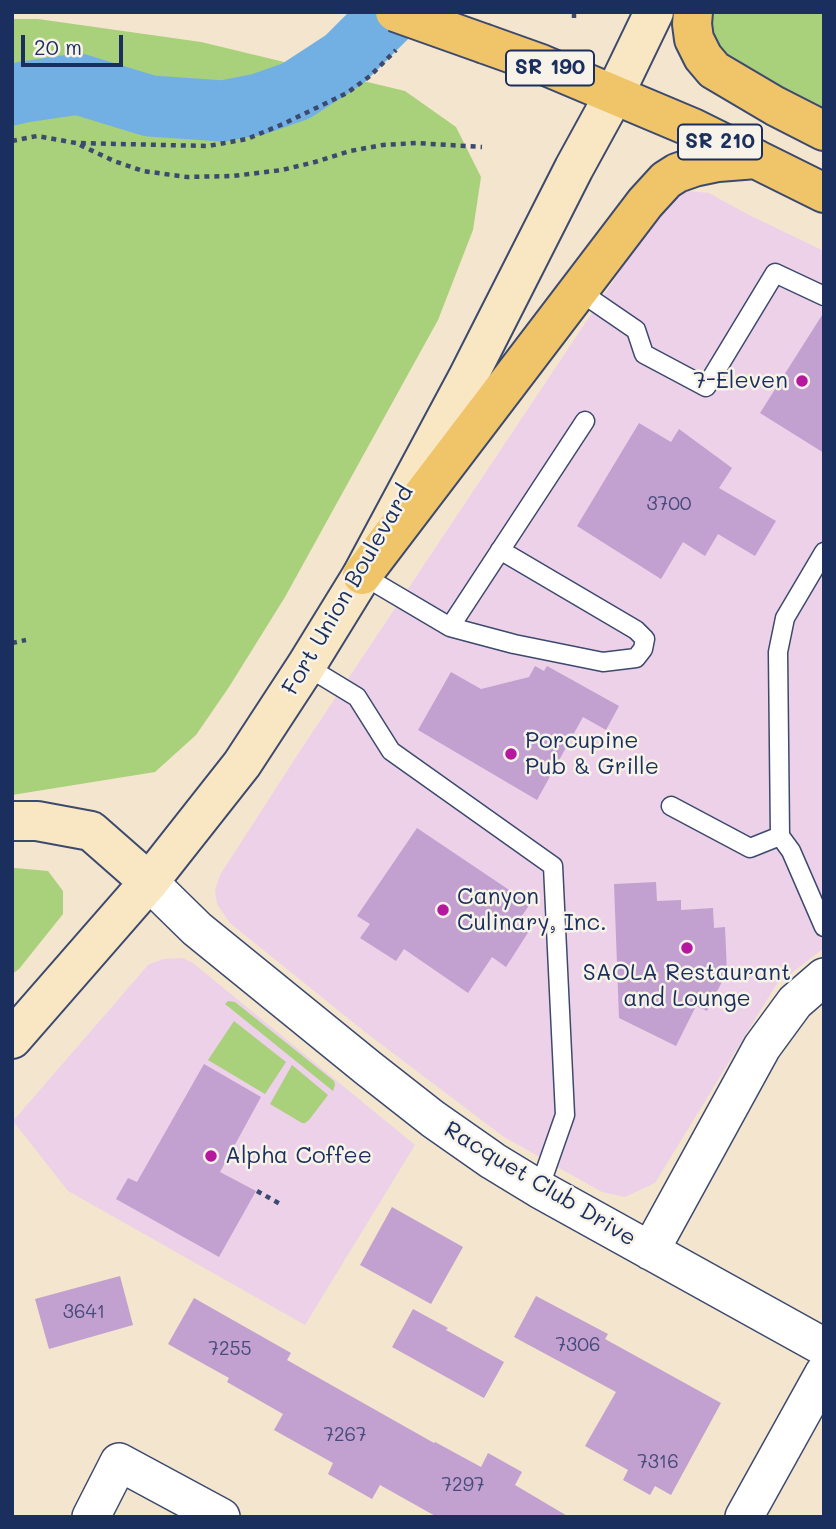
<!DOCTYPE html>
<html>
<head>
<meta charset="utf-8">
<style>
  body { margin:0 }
  #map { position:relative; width:836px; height:1529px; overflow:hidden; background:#f4e5ce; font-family:Mali,sans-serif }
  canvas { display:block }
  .frame { position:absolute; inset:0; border:14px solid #1b2f5e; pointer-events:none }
  .scale { position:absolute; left:21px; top:35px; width:102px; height:32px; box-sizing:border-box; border:4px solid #1b2f5e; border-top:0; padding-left:9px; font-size:21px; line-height:24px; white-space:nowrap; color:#1b2f5e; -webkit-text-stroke:5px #f7f3e8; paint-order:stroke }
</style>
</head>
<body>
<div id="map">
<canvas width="836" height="1529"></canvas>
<div class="frame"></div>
<div class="scale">20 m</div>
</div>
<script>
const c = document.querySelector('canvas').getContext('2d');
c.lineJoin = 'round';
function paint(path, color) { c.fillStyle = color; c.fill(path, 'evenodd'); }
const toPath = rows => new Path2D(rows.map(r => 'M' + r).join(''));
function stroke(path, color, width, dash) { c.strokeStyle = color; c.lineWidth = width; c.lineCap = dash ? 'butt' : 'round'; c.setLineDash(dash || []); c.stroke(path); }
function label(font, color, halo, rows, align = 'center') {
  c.font = font + ' Mali,sans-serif'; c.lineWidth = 5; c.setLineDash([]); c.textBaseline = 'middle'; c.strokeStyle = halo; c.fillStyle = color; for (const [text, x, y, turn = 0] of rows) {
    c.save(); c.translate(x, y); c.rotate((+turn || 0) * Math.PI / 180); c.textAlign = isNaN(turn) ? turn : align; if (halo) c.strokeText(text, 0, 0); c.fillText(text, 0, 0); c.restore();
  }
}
paint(toPath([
  [688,191,709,193,747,214,824,251,824,948,776,985,655,1183,625,1197,602,1192,504,1137,365,1032,230,923,217,904,215,890,220,875,300,751,666,202],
  [182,958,193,963,415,1145,305,1325,68,1191,13,1121,149,964,164,959]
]), '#edd1e9');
paint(toPath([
  [711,12,824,12,824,114,720,55,708,31],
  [12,19,38,19,201,42,405,91,456,127,481,177,473,230,438,320,285,597,229,687,196,735,155,772,12,795],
  [15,868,48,871,63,891,63,914,19,969,12,974,12,869],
  [228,1001,235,1002,334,1081,335,1085,333,1091,225,1004],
  [234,1021,286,1062,265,1094,208,1060],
  [292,1065,328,1095,309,1120,305,1123,302,1123,270,1104]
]), '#a9d07a');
stroke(toPath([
  [12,95,24,92,78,84,150,106,223,111,259,104,296,91,345,59,392,12]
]), '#72b0e4', 61);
paint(toPath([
  [824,312,824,453,760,413],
  [639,423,671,442,679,429,732,468,719,488,776,521,755,556,718,534,705,556,683,542,661,579,577,526],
  [535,666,544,671,547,666,619,706,606,730,583,717,537,800,418,730,451,672,481,689,529,677],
  [417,828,530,904,517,923,529,931,506,967,492,957,468,993,404,949,396,961,360,938,370,924,357,916],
  [656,882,657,901,681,900,681,910,713,908,714,928,725,927,727,972,707,1011,696,1006,676,1046,619,1018,614,884],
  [204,1064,261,1097,220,1172,256,1191,219,1257,116,1199,128,1178,137,1182],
  [392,1207,463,1247,431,1304,360,1265],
  [120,1276,133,1325,49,1349,35,1299],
  [536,1296,608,1334,605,1339,721,1403,671,1495,655,1486,650,1495,623,1480,628,1470,585,1446,616,1392,514,1337],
  [194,1298,291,1353,287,1360,434,1443,435,1442,481,1467,488,1453,522,1472,515,1485,569,1517,437,1517,380,1485,372,1499,328,1474,333,1463,274,1430,283,1414,227,1382,229,1378,168,1344],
  [413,1309,448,1328,446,1330,504,1362,484,1398,392,1347]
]), '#c2a0d0');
const lane = toPath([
  [579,291,636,330,644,354,706,387,775,273,824,296],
  [824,552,785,618,778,652,780,836,791,851,824,927],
  [362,575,450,627,585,421],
  [450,627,514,644,603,662,636,658,643,649,645,639,636,630,500,550],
  [306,666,357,697,391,751,553,866,565,1115,539,1189],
  [671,806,750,848,780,836]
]);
const street = toPath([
  [149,882,197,929,368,1068,433,1119,493,1161,539,1189,824,1347],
  [650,1251,762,1047,795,1002,824,977],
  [91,1517,119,1462,221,1517],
  [744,1517,824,1373]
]);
const secondary = toPath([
  [12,821,37,821,91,831,149,882],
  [12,1039,149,882,242,764,306,666,362,575,467,379,574,168,614,95,654,12]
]);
const primary = toPath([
  [693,12,692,24,694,39,703,57,714,70,775,106,824,131],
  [485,44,541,64,693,128,824,193],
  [362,575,645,203,666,180,677,173,694,167,718,162,756,159]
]);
stroke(lane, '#3c4a6f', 21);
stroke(street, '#3c4a6f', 40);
stroke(secondary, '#3c4a6f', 42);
stroke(primary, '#3c4a6f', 42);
stroke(toPath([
  [574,18,574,12],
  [12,141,37,136,76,143,208,146,247,139,283,124,347,93,370,76,396,50],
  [80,145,114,161,143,171,187,177,233,176,282,170,315,162,350,151,383,145,416,143,482,147],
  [12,643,26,640],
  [257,1191,282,1205]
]), '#3c4a6f', 4.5, [5, 5]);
stroke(lane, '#fff', 18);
stroke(street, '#fff', 37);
stroke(secondary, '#f9e7c3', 38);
stroke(primary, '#f0c469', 38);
const primaryBridge = toPath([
  [395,12,485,44]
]);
stroke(primaryBridge, '#3c4a6f', 42, []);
stroke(primaryBridge, '#f0c469', 38);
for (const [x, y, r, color] of [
  [802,381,7,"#b5179e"],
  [511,754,7,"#b5179e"],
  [443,910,7,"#b5179e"],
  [687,948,7,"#b5179e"],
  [211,1156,7,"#b5179e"]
]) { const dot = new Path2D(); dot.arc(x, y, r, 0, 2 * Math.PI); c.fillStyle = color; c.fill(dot); stroke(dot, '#f7f3e8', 2.5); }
label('19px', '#454b7a', null, [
  ["3700",669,504],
  ["3641",84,1312],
  ["7306",578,1345],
  ["7255",230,1349],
  ["7267",345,1435],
  ["7316",658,1462],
  ["7297",463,1485]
]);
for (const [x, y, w] of [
  [550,68,88],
  [720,142,84]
]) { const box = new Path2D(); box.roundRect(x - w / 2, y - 17.5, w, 35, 5); c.fillStyle = '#f7f3e8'; c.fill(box); stroke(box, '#1b2f5e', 2); }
label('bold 21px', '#1b2f5e', null, [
  ["SR 190",550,68],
  ["SR 210",720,142]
]);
label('23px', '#1b2f5e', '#f7f3e8', [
  ["7-Eleven",788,381,"right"],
  ["Porcupine",525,741],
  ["Pub & Grille",525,767],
  ["Canyon",457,897],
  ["Culinary, Inc.",457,923],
  ["SAOLA Restaurant",687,973,"center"],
  ["and Lounge",687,999,"center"],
  ["Alpha Coffee",225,1156]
], 'left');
label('23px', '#1b2f5e', '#f7f3e8', [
  ["Fort Union Boulevard",348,590,-60],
  ["Racquet Club Drive",540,1184,31]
]);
</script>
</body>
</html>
